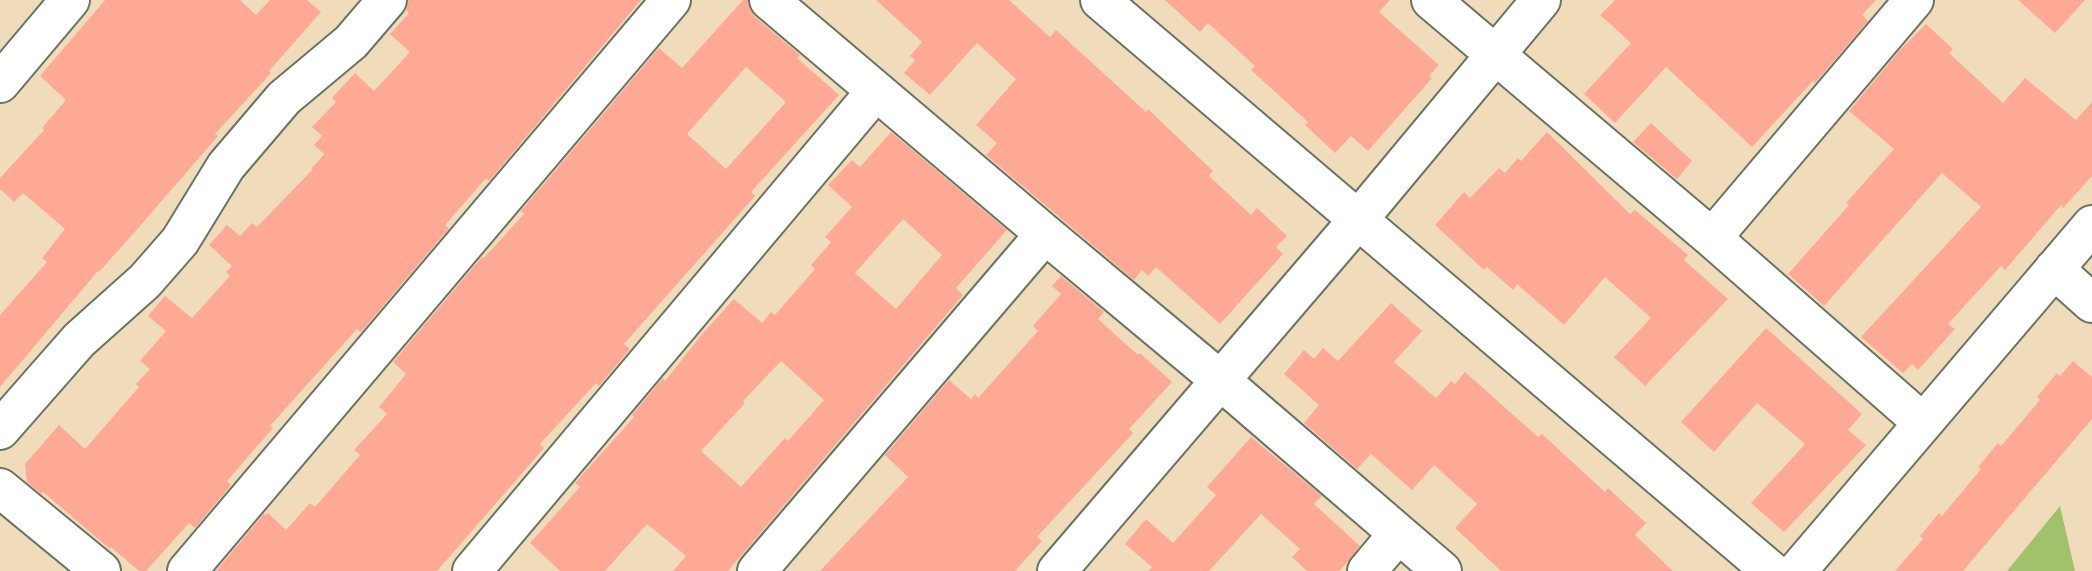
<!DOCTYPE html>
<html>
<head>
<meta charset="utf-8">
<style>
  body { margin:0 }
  canvas { display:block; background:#f0dcbb }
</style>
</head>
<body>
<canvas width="2092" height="571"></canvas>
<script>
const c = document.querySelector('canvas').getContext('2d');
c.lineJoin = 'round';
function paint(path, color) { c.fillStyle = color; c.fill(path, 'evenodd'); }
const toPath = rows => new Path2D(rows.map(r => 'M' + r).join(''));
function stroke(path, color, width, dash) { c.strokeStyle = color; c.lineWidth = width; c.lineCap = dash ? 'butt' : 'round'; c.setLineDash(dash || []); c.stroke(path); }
paint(toPath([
  [2060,506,2075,571,2007,571]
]), '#a1c16a');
paint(toPath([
  [105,0,240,0,256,15,270,0,307,0,321,12,269,71,271,73,215,134,218,136,140,226,99,272,98,271,0,387,0,315,47,262,42,258,65,229,23,193,14,202,0,189,0,178,44,130,42,128,66,100,40,76],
  [408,0,641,0,489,181,486,178,445,225,449,228,361,332,357,329,270,426,273,428,227,481,231,485,195,528,189,523,146,571,139,571,111,547,110,549,43,492,41,494,27,482,25,464,59,425,85,449,139,387,136,384,150,369,140,361,166,331,148,316,165,296,192,318,230,276,226,272,232,266,209,245,227,225,240,236,252,223,257,227,313,169,312,168,324,154,314,145,322,136,312,127,336,102,332,98,355,73,374,91,410,52,390,34,409,13,406,10],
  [743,0,748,0,749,8,755,17,800,55,797,58,839,95,751,192,755,196,624,344,630,349,599,386,596,383,540,444,544,448,437,571,216,571,264,514,266,515,268,513,286,530,310,503,315,507,360,455,354,450,387,414,379,407,406,374,393,362,482,257,484,258,524,214,521,211,659,48,682,68],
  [746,67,786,102,726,169,687,134],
  [876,0,1009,0,1050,37,1056,30,1146,112,1148,109,1213,171,1209,176,1251,215,1257,208,1287,236,1276,247,1283,254,1220,324,1156,267,1148,276,1142,270,1134,280,986,155,997,143,976,125,1016,79,977,43,930,95,904,73,915,60,910,56,922,42],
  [1165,0,1390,0,1379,12,1439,65,1429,76,1432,78,1368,151,1351,136,1335,153,1305,125,1308,122,1251,70,1255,66,1208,23,1200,32],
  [1615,0,1876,0,1862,15,1868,21,1815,83,1813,81,1752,147,1666,67,1615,123,1584,94,1631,43,1600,15],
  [2018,0,2085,0,2055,33],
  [1926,24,1953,49,1949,53,2003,103,2025,78,2076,120,2092,102,2092,176,2063,208,2061,205,2005,270,2001,266,1948,324,1955,329,1918,370,1912,364,1903,373,1861,337,1981,207,1942,173,1824,306,1788,274,1849,205,1846,203,1894,149,1849,111,1901,49],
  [1651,123,1692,161,1677,179,1633,142],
  [891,132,1007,230,956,288,963,295,728,571,673,571,686,556,647,524,605,571,560,571,530,543,580,487,575,483,634,417,632,415,663,378,665,381,703,333,734,299,762,323,771,312,775,315,815,269,811,265,831,242,825,237,852,207,828,185,852,160,860,167],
  [903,219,942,255,896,309,855,273],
  [781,361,824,400,788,441,785,438,741,487,701,451,745,403,743,401],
  [1547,132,1630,214,1635,210,1688,255,1684,260,1728,299,1645,386,1614,357,1651,318,1605,277,1564,325,1517,284,1513,290,1487,267,1484,270,1435,225,1464,192,1470,198,1499,168,1505,173,1518,158,1521,161],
  [1061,276,1104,312,1098,319,1138,355,1140,353,1172,382,1129,429,1133,433,1037,537,1042,541,1015,571,820,571,908,477,885,455,949,380,971,399,975,394,978,398,1038,331,1033,326,1061,294,1052,286],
  [1391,303,1422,331,1394,362,1436,398,1451,381,1455,384,1465,372,1538,437,1542,434,1605,492,1608,488,1646,523,1635,535,1673,571,1501,571,1455,528,1477,504,1434,465,1412,490,1371,454,1357,469,1304,423,1319,405,1284,374,1304,350,1314,359,1323,348,1338,361],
  [1766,328,1862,414,1848,430,1866,445,1784,532,1751,503,1805,444,1757,403,1714,452,1681,422],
  [2073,361,2092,377,2092,419,1963,571,1895,571,1923,539,1920,536,1939,513,1942,516,1981,469,1978,467,1998,443,2001,446,2040,400,2037,397,2057,373,2060,376],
  [1251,437,1322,496,1314,504,1360,546,1349,560,1339,571,1307,571,1292,557,1300,549,1261,514,1209,571,1148,571,1152,567,1125,544,1146,519,1173,543,1216,495,1207,487]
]), '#fea996');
const minor = toPath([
  [769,0,1045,234,1220,380,1442,571],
  [1100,0,1771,571],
  [1431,0,1712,238,1922,422],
  [0,83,70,0],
  [1712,238,1914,0],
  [2054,269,2092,303],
  [0,430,79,340,145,281,180,241,226,166,284,98,351,42,387,0],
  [0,488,101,571],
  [187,571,671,0],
  [472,571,876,91],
  [757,571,1045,234],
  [1057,571,1357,221,1541,0],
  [1367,571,1398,534],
  [1797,571,2092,225]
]);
stroke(minor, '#687563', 42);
stroke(minor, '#fff', 38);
</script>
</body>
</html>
